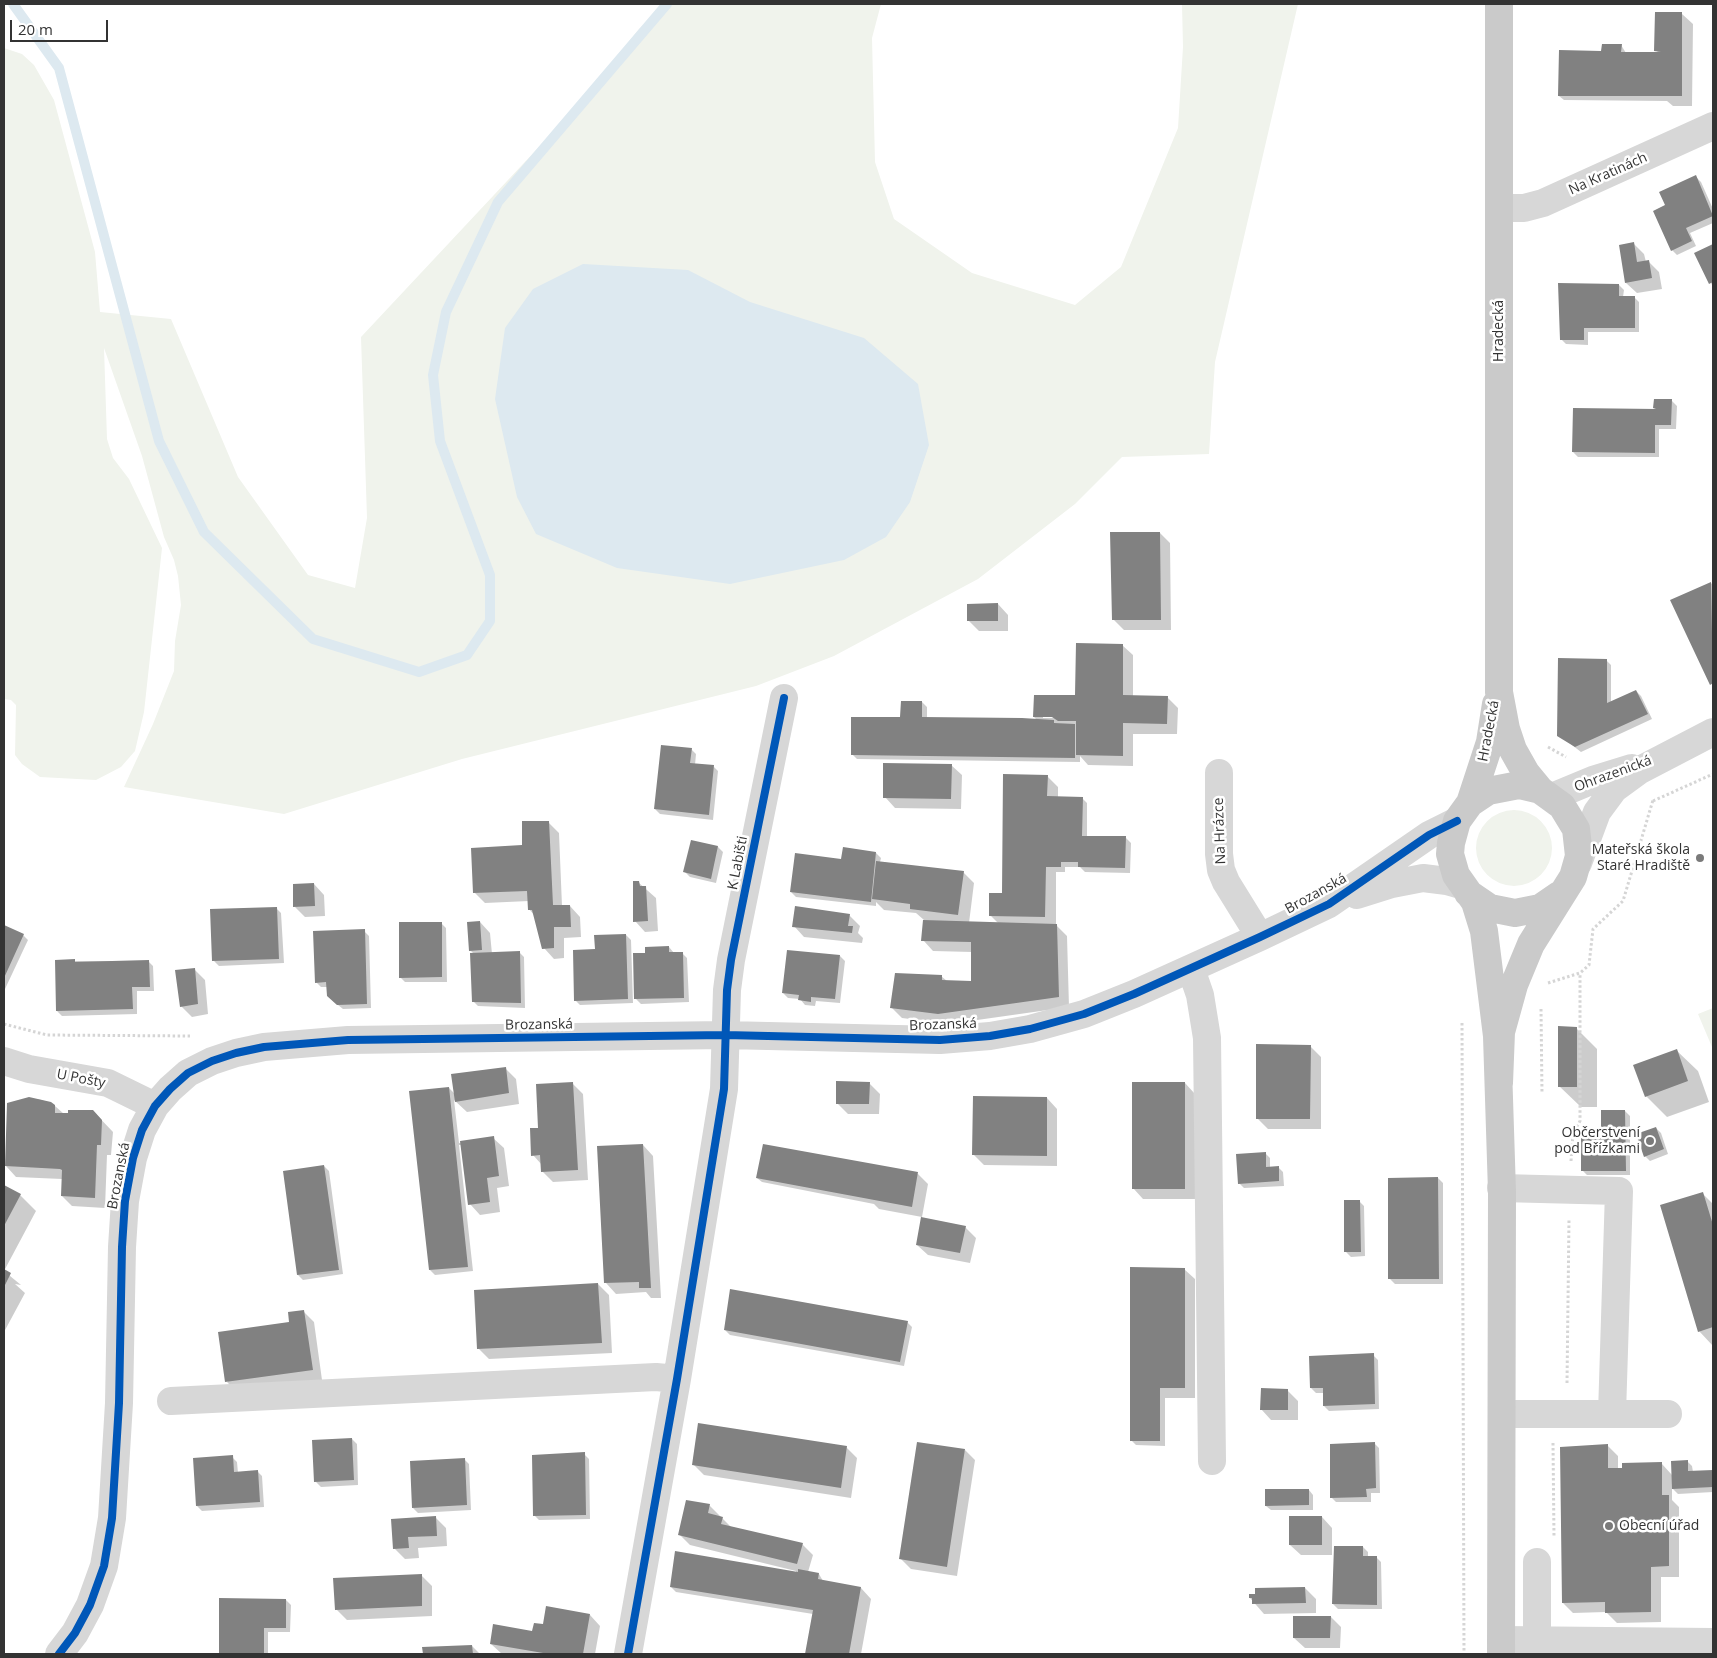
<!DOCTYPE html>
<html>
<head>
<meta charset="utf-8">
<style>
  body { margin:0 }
  #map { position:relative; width:1717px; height:1658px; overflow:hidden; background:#fff; font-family:"Open Sans",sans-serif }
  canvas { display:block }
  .frame { position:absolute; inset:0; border:5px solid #333; pointer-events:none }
  .scale { position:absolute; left:10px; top:20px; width:98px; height:22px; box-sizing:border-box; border:2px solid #333; border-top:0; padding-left:6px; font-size:15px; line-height:18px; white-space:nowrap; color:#333; -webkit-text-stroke:4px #fff; paint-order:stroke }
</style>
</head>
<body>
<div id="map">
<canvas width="1717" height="1658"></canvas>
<div class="frame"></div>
<div class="scale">20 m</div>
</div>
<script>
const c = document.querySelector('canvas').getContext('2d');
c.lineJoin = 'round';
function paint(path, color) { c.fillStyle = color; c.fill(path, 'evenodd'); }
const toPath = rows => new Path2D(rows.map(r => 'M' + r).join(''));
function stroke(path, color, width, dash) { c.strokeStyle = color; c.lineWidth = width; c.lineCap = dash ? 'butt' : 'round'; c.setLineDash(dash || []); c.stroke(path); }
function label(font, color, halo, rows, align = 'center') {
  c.font = font + ' "Open Sans",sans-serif'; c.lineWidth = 5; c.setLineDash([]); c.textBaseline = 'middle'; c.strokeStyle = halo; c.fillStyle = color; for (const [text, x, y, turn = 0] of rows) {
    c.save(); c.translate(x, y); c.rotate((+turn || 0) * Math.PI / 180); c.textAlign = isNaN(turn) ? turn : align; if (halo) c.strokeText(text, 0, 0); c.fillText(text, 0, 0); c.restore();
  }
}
paint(toPath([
  [668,4,881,4,872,38,875,162,894,219,972,273,1075,305,1121,267,1178,128,1183,47,1182,4,1298,4,1215,362,1209,454,1122,457,1075,504,978,579,834,656,756,686,462,759,284,814,124,787,153,724,174,671,175,641,181,605,178,576,174,560,164,537,142,456,104,348,107,439,113,458,129,479,162,548,144,712,135,751,121,767,96,780,40,777,22,764,15,755,16,705,11,700,4,699,4,48,22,54,34,65,54,100,95,252,100,312,171,319,238,477,308,575,355,588,367,518,361,337,581,102,639,29],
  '1476 848a38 38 0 1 1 76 0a38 38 0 1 1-76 0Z',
  [1713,1008,1713,1047,1712,1047,1698,1014]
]), '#f0f3ec');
paint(toPath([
  [583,264,688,270,750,302,864,338,918,384,929,445,910,502,886,537,844,560,730,584,617,568,536,534,517,497,495,399,505,328,533,289]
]), '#dde9f0');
paint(toPath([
  [1682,14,1693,24,1692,106,1673,106,1667,101,1564,100,1559,96,1603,53,1621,45,1626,53,1659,53,1656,50],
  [1696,177,1701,182,1713,209,1713,223,1690,233,1696,246,1677,255,1672,250,1667,206],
  [1634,244,1644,254,1646,262,1649,262,1659,272,1662,289,1637,293,1626,283],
  [1713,245,1713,287,1696,253],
  [1619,285,1624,290,1623,297,1634,297,1639,302,1639,332,1588,332,1588,345,1566,344,1561,339],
  [1672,401,1677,406,1676,429,1659,429,1659,457,1578,457,1573,452,1657,410],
  [1160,533,1170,543,1171,630,1124,630,1113,619],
  [1711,583,1713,585,1713,687,1672,601],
  [998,604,1008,615,1008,631,979,631,968,620],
  [1122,645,1133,655,1133,697,1167,697,1178,708,1177,734,1133,734,1133,766,1088,765,1080,756,1080,762,857,759,852,754,922,702,927,707,927,719,1038,721,1034,717,1077,697],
  [1043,716,1058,718,1043,718],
  [1606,660,1611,665,1611,702,1636,691,1641,696,1652,719,1581,752,1559,735],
  [691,749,696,754,695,765,713,766,718,771,713,820,660,814,655,809],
  [951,765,962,775,961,809,895,808,885,797],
  [1047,776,1058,787,1058,798,1082,798,1087,803,1087,837,1126,838,1131,843,1130,873,1085,872,1080,867,1065,867,1065,872,1056,872,1056,925,1067,936,1069,1007,949,1024,902,1018,892,1008,941,976,947,981,972,982,972,952,933,951,923,940,924,920,916,913,884,910,876,902,876,906,796,897,791,892,842,860,876,853,881,858,880,862,963,872,974,883,969,923,999,924,991,916,1003,894],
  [548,822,559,833,562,906,570,906,580,917,581,937,564,938,564,958,554,959,544,948,535,916,529,909,529,901,485,903,474,892],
  [692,841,718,847,723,852,716,883,690,877,685,872],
  [639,883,656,898,658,931,645,932,635,921],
  [314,884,324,895,325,916,305,917,295,907],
  [276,908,281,913,284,963,219,966,214,961],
  [849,915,860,926,858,933,863,938,862,943,804,937,794,926],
  [480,922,490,933,492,954,519,952,524,957,525,1008,478,1006,473,1001,474,954,470,950],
  [441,923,446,928,447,982,405,982,400,977],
  [4,926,23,935,28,940,5,989],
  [364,931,369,936,371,1008,343,1009,333,1001,328,987,321,987,316,982],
  [626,935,631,940,633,1003,580,1005,575,1000,596,951],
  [669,947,674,953,682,953,687,958,689,1002,641,1004,636,999,646,954],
  [840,956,845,961,840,1003,816,1001,815,1006,805,1005,800,999,788,998,783,993],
  [56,961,148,961,153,966,154,991,137,991,137,1014,62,1016,57,1011],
  [194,969,205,980,208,1014,192,1017,181,1006],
  [1576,1028,1597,1049,1597,1107,1581,1107,1559,1086],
  [1310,1046,1321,1057,1321,1129,1268,1129,1257,1118],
  [1676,1050,1698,1071,1709,1102,1667,1117,1646,1096],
  [505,1068,516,1079,519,1104,467,1112,454,1100,459,1143,493,1138,504,1148,509,1186,497,1188,500,1212,480,1215,470,1204,461,1145,459,1145,473,1271,435,1275,430,1270,449,1088,456,1095],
  [572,1083,583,1094,588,1180,553,1182,542,1171,542,1165,533,1155,540,1129],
  [869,1083,880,1094,879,1114,848,1114,837,1103],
  [1185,1083,1195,1094,1195,1199,1143,1199,1133,1188],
  [29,1098,42,1100,55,1106,64,1114,93,1111,113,1132,111,1155,107,1155,105,1208,72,1206,62,1196,62,1179,16,1177,6,1166],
  [1047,1098,1057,1109,1057,1166,984,1165,973,1154],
  [1625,1111,1630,1116,1630,1175,1587,1175,1582,1170],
  [1656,1128,1661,1133,1668,1154,1650,1161,1645,1156],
  [643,1145,653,1156,661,1298,651,1298,646,1292,616,1294,606,1283],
  [1265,1153,1270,1158,1270,1168,1278,1167,1283,1172,1284,1186,1244,1188,1239,1183],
  [324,1166,329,1171,343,1274,303,1280,298,1275],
  [918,1174,928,1184,922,1217,879,1209,874,1204,762,1182,757,1178],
  [1438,1178,1443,1183,1443,1284,1395,1284,1390,1279],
  [4,1186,20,1195,36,1211,4,1271,21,1285,15,1284,25,1293,4,1332],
  [1703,1194,1713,1204,1713,1346,1699,1331],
  [1359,1201,1364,1206,1365,1256,1351,1257,1346,1252],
  [965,1227,976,1238,970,1263,928,1255,917,1245],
  [1184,1269,1195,1279,1195,1398,1165,1398,1165,1446,1136,1445,1131,1440],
  [598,1284,609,1295,612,1353,489,1359,478,1348],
  [303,1311,314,1322,322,1380,237,1392,227,1382],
  [907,1322,912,1327,904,1366,730,1335,725,1330],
  [1373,1355,1378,1360,1379,1409,1329,1411,1324,1406,1324,1393,1316,1393,1311,1388],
  [1287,1390,1298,1401,1298,1420,1271,1420,1261,1409],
  [352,1439,357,1444,358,1485,321,1487,316,1482],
  [1374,1443,1379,1448,1380,1493,1371,1493,1371,1502,1336,1502,1331,1497],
  [1607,1445,1618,1456,1618,1469,1662,1464,1672,1475,1687,1461,1692,1466,1693,1472,1713,1471,1713,1492,1678,1494,1672,1488,1672,1500,1679,1507,1679,1577,1661,1577,1661,1622,1617,1623,1606,1612,1573,1613,1563,1603],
  [846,1447,857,1458,851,1498,704,1475,693,1464],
  [965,1450,975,1460,957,1576,911,1569,900,1558],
  [584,1454,589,1459,590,1519,539,1520,534,1515],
  [232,1457,237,1462,238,1473,257,1471,262,1476,264,1507,202,1511,197,1506],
  [464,1459,469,1464,471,1510,418,1513,413,1508],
  [1309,1490,1313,1495,1313,1510,1271,1510,1266,1506],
  [709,1505,731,1527,802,1544,813,1555,808,1572,819,1574,823,1581,861,1588,871,1599,861,1654,806,1654,813,1614,676,1592,671,1587,796,1573,796,1571,690,1545,679,1534],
  [1322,1517,1332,1528,1332,1555,1301,1555,1290,1545],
  [436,1518,446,1528,447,1546,418,1548,419,1558,405,1559,394,1548,392,1520],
  [1363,1547,1368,1552,1368,1557,1376,1557,1381,1562,1382,1609,1338,1609,1333,1604],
  [421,1575,432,1586,432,1616,347,1620,336,1609],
  [1305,1588,1316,1599,1316,1613,1264,1614,1250,1598],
  [221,1600,286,1600,291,1605,290,1632,268,1632,268,1654,221,1654],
  [590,1615,600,1626,595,1654,502,1654,491,1644,533,1632,544,1626],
  [1331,1617,1341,1627,1340,1648,1305,1648,1294,1638],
  [472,1646,480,1654,424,1654,424,1648]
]), '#0003');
stroke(toPath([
  [13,4,59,68,159,441,204,532,313,639,419,672,467,655,490,621,490,575,440,441,433,375,446,312,498,202,667,4]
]), '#dde9f0', 10);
paint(toPath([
  [1655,12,1682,12,1682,96,1558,96,1559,50,1601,51,1602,44,1622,44,1621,52,1661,52,1654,51],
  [1696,175,1713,216,1686,228,1692,241,1671,251,1653,211,1665,205,1659,192],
  [1634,242,1637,262,1649,260,1652,278,1625,283,1619,245],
  [1713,244,1713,282,1709,284,1694,253],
  [1558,283,1619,284,1619,296,1635,296,1635,328,1584,328,1584,340,1560,340],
  [1654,399,1672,399,1671,425,1655,425,1655,453,1572,452,1573,408,1656,409,1653,408],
  [1110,532,1160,532,1161,620,1112,620],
  [1711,582,1713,683,1710,685,1670,600],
  [998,603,998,621,967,621,967,604],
  [1076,643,1123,644,1123,695,1168,696,1167,724,1123,723,1123,756,1076,755,1076,721,1058,721,1052,717,1033,717,1034,695,1075,695],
  [1558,658,1607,659,1607,703,1636,690,1648,714,1575,747,1557,736],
  [901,701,922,701,922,717,1022,718,1054,720,1054,723,1075,724,1075,758,851,755,851,717,900,717],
  [661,745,692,748,690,763,714,765,709,815,654,809],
  [883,763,952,764,951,799,883,798],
  [1003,774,1048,775,1047,796,1083,797,1082,836,1126,836,1125,868,1078,867,1078,862,1061,862,1061,867,1046,867,1045,917,989,916,989,893,1002,893],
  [522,821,549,821,553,905,570,905,571,927,554,927,554,948,542,949,532,910,528,910,527,891,473,893,471,848,522,845],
  [691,840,718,846,711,879,683,872],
  [843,847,876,852,871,902,790,892,795,853,841,859],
  [876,861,964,871,958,915,910,909,910,904,872,899],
  [633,881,639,881,640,886,646,886,648,921,633,922],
  [314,883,315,906,293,907,293,884],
  [795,906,850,914,848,926,853,926,852,933,792,927],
  [277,907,279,959,212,961,210,909],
  [923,920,1057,924,1059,997,938,1014,890,1008,895,973,942,975,942,980,971,981,971,942,921,941],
  [480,921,482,950,469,951,467,922],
  [399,922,442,922,442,977,399,978],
  [4,925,24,934,4,978],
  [365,929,367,1004,337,1005,327,996,326,982,315,983,313,931],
  [626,934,628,999,574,1001,573,950,595,949,594,935],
  [669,946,669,952,683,952,684,998,634,999,633,953,645,953,645,947],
  [787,950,840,955,835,999,811,997,811,1002,798,1000,799,995,782,993],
  [520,951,521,1003,472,1002,470,953],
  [75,959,75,962,149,960,150,987,132,987,133,1009,56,1011,55,960],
  [195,968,198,1004,180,1007,175,970],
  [1558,1026,1577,1027,1577,1087,1558,1087],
  [1256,1044,1311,1045,1310,1119,1256,1119],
  [1677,1049,1688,1081,1645,1097,1633,1065],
  [506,1067,509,1093,455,1102,451,1074],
  [836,1081,870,1082,869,1104,836,1104],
  [573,1082,578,1170,541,1172,540,1155,531,1156,530,1128,538,1128,536,1084],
  [1132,1082,1185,1082,1185,1189,1132,1189],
  [449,1087,468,1267,429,1270,409,1091],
  [973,1096,1047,1097,1047,1156,972,1155],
  [29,1097,51,1102,55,1105,55,1113,68,1113,68,1110,93,1110,102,1120,101,1145,97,1145,95,1198,61,1196,62,1170,60,1169,5,1166,7,1103],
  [1601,1110,1625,1110,1626,1171,1581,1171,1581,1136,1601,1136],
  [1656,1127,1664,1149,1644,1157,1636,1134],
  [494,1136,499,1176,487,1178,490,1202,468,1205,460,1141],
  [643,1144,651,1288,639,1288,639,1282,604,1283,597,1146],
  [763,1144,918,1172,912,1207,756,1178],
  [1266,1152,1266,1167,1279,1166,1279,1181,1238,1184,1236,1154],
  [324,1165,339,1270,297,1275,283,1171],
  [1438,1177,1439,1279,1388,1279,1388,1178],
  [4,1185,21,1194,4,1226],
  [1703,1192,1713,1225,1713,1327,1698,1332,1660,1205],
  [1344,1200,1360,1200,1361,1252,1344,1252],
  [921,1217,966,1226,960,1253,916,1245],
  [1130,1267,1185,1268,1185,1388,1160,1388,1160,1441,1130,1441],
  [4,1269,11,1273,4,1287],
  [598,1283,602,1343,477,1349,474,1290],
  [730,1289,908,1321,900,1362,724,1330],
  [304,1310,313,1370,225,1382,218,1332,289,1322,288,1312],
  [1374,1353,1375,1404,1323,1406,1323,1388,1310,1388,1309,1356],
  [1261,1388,1288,1389,1288,1410,1260,1410],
  [698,1423,847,1446,841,1488,692,1465],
  [352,1438,354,1480,314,1482,312,1440],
  [917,1442,965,1449,947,1567,899,1559],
  [1375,1442,1376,1488,1366,1489,1367,1497,1330,1498,1330,1444],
  [1608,1444,1608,1468,1622,1468,1622,1463,1662,1462,1662,1495,1669,1495,1669,1566,1651,1567,1651,1612,1605,1613,1605,1602,1562,1603,1560,1447],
  [585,1452,586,1515,533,1516,532,1455],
  [233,1455,234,1472,258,1470,260,1502,196,1506,193,1458],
  [465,1458,467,1505,412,1508,410,1461],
  [1688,1460,1688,1471,1713,1470,1713,1487,1672,1489,1671,1461],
  [1265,1489,1309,1489,1309,1505,1265,1506],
  [686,1500,710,1504,708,1513,723,1517,721,1524,803,1543,797,1564,678,1535],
  [436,1516,437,1536,408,1537,409,1548,393,1549,391,1519],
  [1289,1516,1322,1516,1322,1545,1289,1545],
  [1334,1546,1363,1546,1363,1556,1377,1556,1377,1605,1332,1604],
  [675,1551,798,1572,798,1569,819,1573,818,1579,861,1587,849,1654,805,1654,813,1610,670,1587],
  [422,1574,422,1606,335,1610,333,1578],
  [1305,1587,1306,1603,1252,1604,1252,1598,1249,1598,1249,1594,1255,1594,1255,1588],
  [219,1598,286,1599,286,1628,264,1628,264,1654,219,1654],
  [546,1606,590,1614,583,1654,549,1654,490,1644,493,1624,532,1631,534,1623,543,1624],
  [1293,1616,1331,1616,1330,1638,1293,1638],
  [472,1645,473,1654,423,1654,422,1647]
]), '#818181');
stroke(toPath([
  [1548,747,1566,757],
  [1653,801,1713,774],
  [1548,983,1580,973,1589,965,1593,929,1623,901,1653,800],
  [1541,1009,1542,1093],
  [1462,1023,1464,1654],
  [4,1024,47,1035,190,1036],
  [1571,1161,1573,1134,1580,1121,1580,973],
  [1567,1383,1569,1219],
  [1553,1443,1554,1537]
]), '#d5d5d5', 3, [2.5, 2.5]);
stroke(toPath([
  [1499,208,1524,208,1543,203,1713,126],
  [1219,773,1219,854,1221,870,1226,882,1260,937],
  [1552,797,1593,780,1632,768],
  [1578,863,1597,812,1614,789,1640,770,1713,732],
  [1357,895,1392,884,1423,878,1447,881,1461,885],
  [1191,969,1200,995,1207,1038,1212,1461],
  [4,1061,29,1069,108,1083,155,1106],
  [1501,1188,1619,1191,1612,1414],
  [171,1401,656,1377,677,1379],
  [1502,1414,1668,1414],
  [1537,1562,1537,1640],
  [1501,1640,1713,1642],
  [59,1654,75,1633,90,1605,104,1566,112,1518,119,1403,122,1247,125,1201,133,1158,142,1130,155,1106,170,1089,188,1073,212,1061,236,1053,264,1047,348,1040,725,1035,940,1040,990,1036,1030,1029,1084,1014,1134,994,1260,937,1329,904,1429,835,1457,821],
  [628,1654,677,1379,724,1089,727,990,731,960,784,698]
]), '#d7d7d7', 28);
stroke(toPath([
  [1499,4,1499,692,1506,729,1513,750,1526,773,1540,790],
  [1470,803,1490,742,1496,704],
  [1468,893,1490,908,1515,913,1540,908,1559,895],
  [1499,1083,1501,1032,1514,985,1531,944,1573,877,1579,856,1576,829,1562,806,1540,790,1519,785,1488,791,1470,803,1457,821,1451,843,1450,854,1456,875,1475,902,1484,931,1497,1036,1502,1192,1501,1654]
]), '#cacaca', 28);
stroke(toPath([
  [59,1654,75,1633,90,1605,104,1566,112,1518,119,1403,122,1247,125,1201,133,1158,142,1130,155,1106,170,1089,188,1073,212,1061,236,1053,264,1047,348,1040,725,1035,940,1040,990,1036,1030,1029,1084,1014,1134,994,1260,937,1329,904,1429,835,1457,821],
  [628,1654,677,1379,724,1089,727,990,731,960,784,698]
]), '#0057b8', 8);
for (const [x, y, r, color] of [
  [1700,858,5,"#7a7a7a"],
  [1650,1141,5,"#7a7a7a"],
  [1609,1526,5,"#7a7a7a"]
]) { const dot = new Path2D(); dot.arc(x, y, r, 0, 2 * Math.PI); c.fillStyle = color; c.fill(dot); stroke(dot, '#fff', 2); }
label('14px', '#333', '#fff', [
  ["Na Kratinách",1608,174,-24],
  ["Hradecká",1499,331,-90],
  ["Hradecká",1489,731,-79],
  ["Ohrazenická",1613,774,-20],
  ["Na Hrázce",1220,831,-92],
  ["K Labišti",738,863,-79],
  ["Brozanská",1316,894,-29],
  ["Brozanská",539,1025,-1],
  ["Brozanská",943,1025,-2],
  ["U Pošty",81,1079,11],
  ["Brozanská",119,1176,-79]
]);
label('14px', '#333', '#fff', [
  ["Mateřská škola",1690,850],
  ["Staré Hradiště",1690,866],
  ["Občerstvení",1640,1133],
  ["pod Břízkami",1640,1149],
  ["Obecní úřad",1619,1526,"left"]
], 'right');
</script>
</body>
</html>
